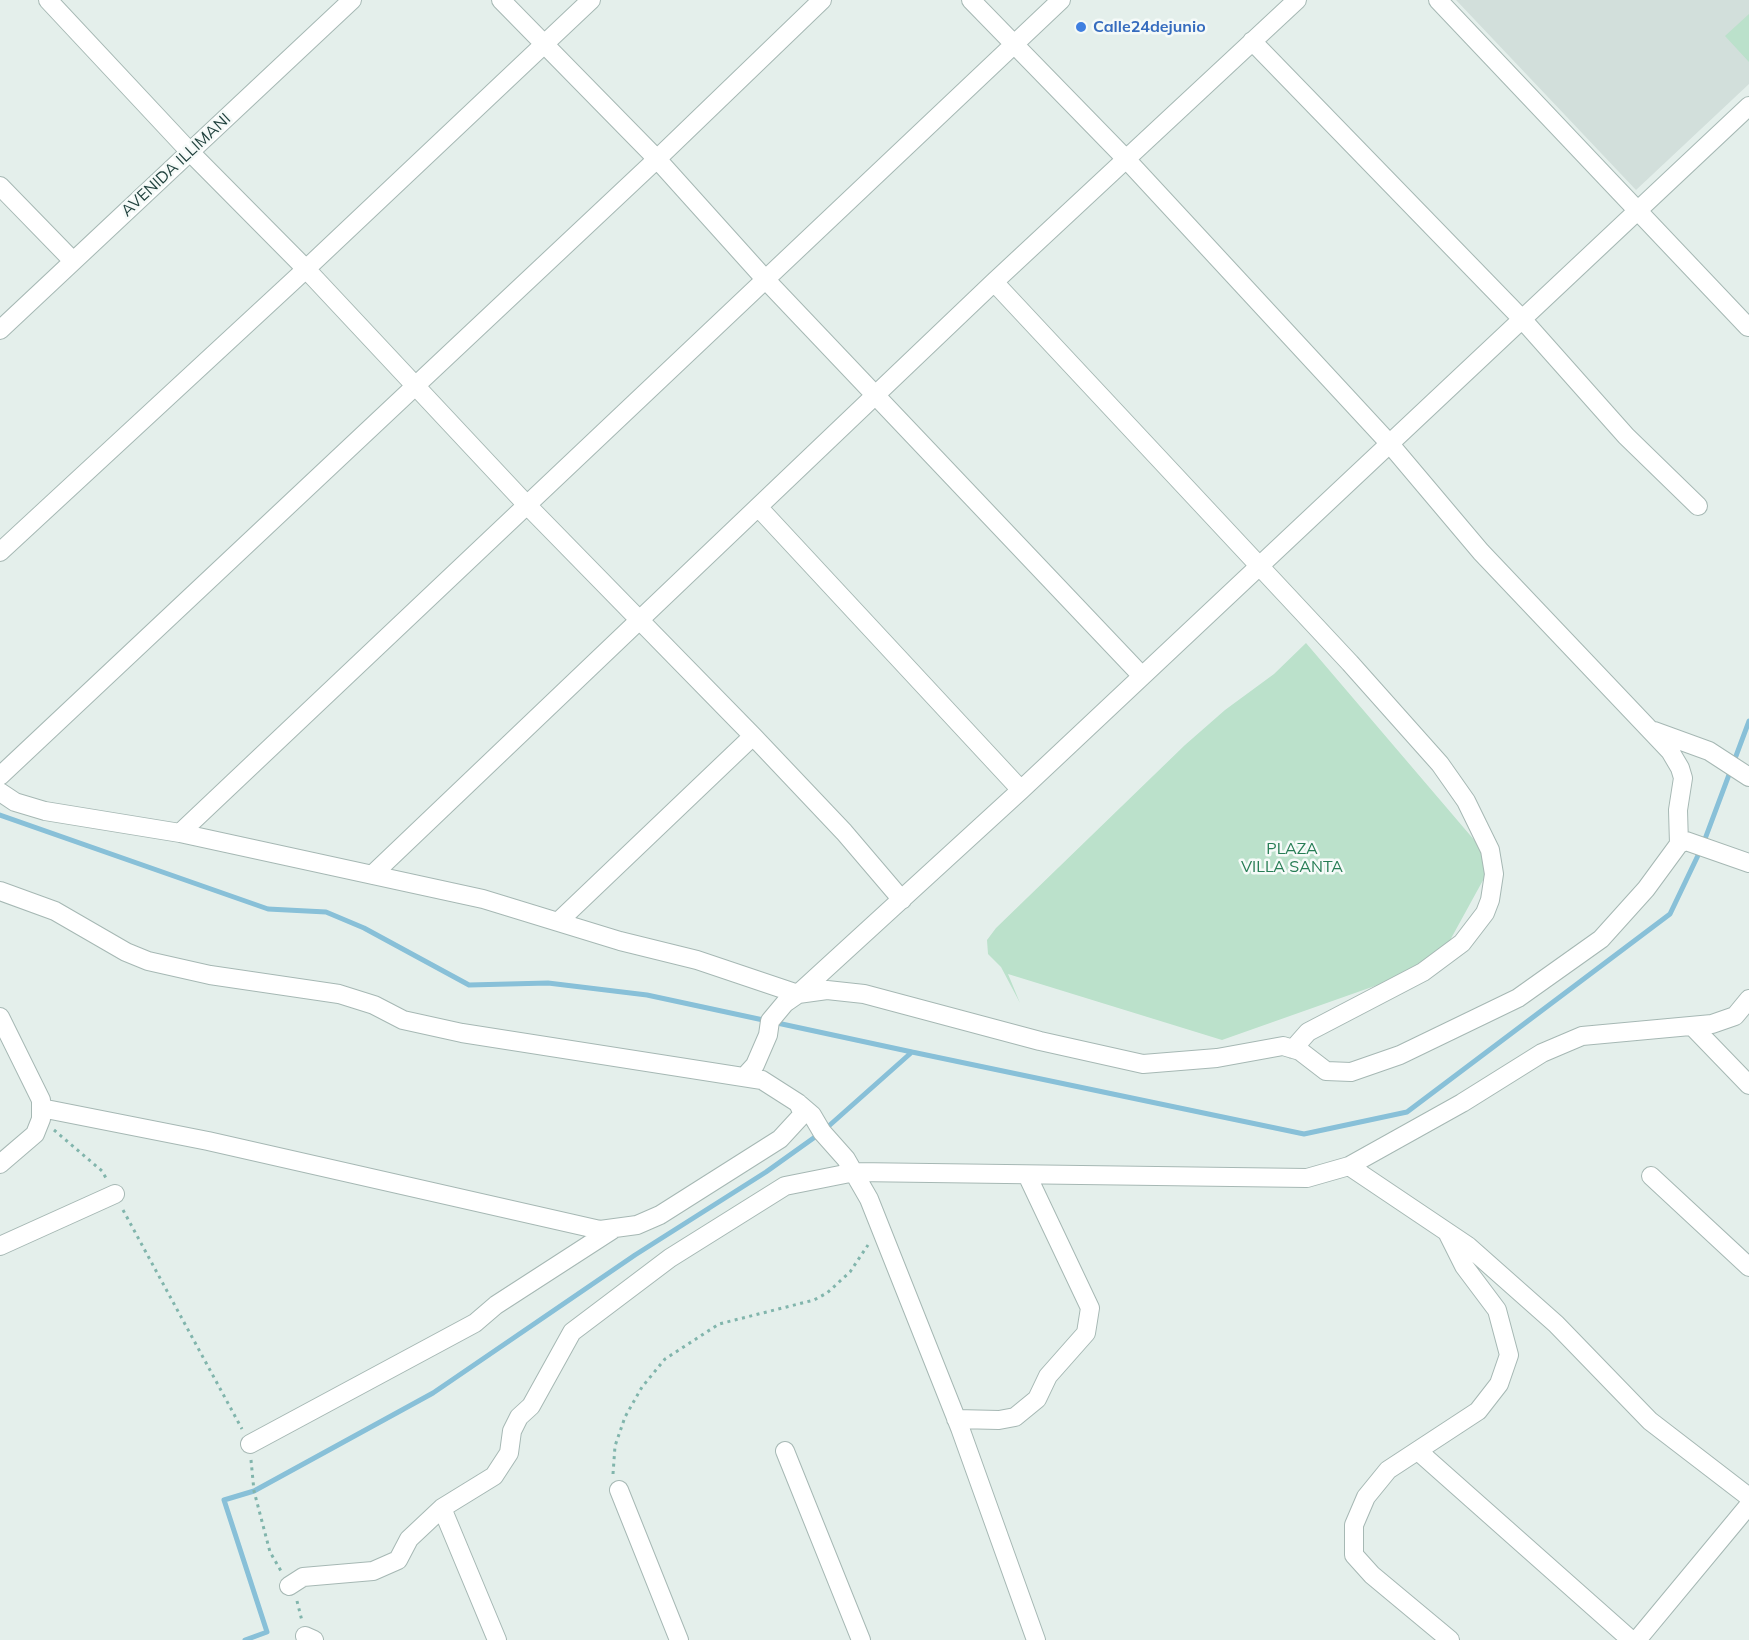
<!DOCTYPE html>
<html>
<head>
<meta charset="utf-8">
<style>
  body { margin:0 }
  canvas { display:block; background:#e4efeb }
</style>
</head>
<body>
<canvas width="1749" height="1640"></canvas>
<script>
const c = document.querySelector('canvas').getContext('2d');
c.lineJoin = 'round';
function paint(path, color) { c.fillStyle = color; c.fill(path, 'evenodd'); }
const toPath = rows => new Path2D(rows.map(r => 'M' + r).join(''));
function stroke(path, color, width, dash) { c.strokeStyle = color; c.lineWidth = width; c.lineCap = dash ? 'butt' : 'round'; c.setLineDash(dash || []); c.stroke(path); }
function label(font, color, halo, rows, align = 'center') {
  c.font = font + ' Mulish,sans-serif'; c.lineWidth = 5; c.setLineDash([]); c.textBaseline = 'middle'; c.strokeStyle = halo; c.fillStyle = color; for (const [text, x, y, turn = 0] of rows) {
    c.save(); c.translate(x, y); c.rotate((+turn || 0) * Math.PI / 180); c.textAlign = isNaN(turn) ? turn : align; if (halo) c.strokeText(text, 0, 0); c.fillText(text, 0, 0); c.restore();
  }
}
paint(toPath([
  [1456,0,1749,0,1749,84,1636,190]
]), '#d2dfdb');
paint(toPath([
  [1749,14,1749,62,1725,36],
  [1306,643,1493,862,1437,964,1222,1040,1008,974,1020,1003,1001,967,988,954,987,940,996,928,1185,745,1225,710,1274,674]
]), '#bbe1cb');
stroke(toPath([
  [0,815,268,909,326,912,364,928,469,985,548,983,647,995,912,1052],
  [245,1640,267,1632,224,1500,254,1491,433,1393,635,1255,766,1172,822,1132,912,1052,1304,1134,1407,1112,1670,914,1702,847,1749,721]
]), '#88c0d8', 5);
const minor = toPath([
  [48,0,191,153,306,269,526,504,753,736,844,832,902,900],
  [501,0,657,159,765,279,1142,676],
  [971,0,1127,160,1389,443,1481,552,1670,751,1680,768,1683,778,1678,810,1679,844],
  [1438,0,1748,327],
  [1252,41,1522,319,1626,436,1698,506],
  [0,186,73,261],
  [994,282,1350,663,1440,764,1466,801,1490,850,1494,874,1490,900,1485,913,1462,943,1423,972,1308,1032,1293,1049],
  [0,330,352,0],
  [759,508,1021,790],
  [0,552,306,269,591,0],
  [1654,731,1709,751,1749,777],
  [0,776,657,159,822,0],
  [0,792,15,802,45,811,180,833,483,899,620,941,697,960,798,994,827,990,864,994,1040,1041,1143,1064,1217,1058,1283,1046,1300,1051,1326,1071,1351,1072,1400,1055,1518,998,1601,939,1646,889,1679,844,1686,841,1749,863],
  [180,833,1061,0],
  [372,875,994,282,1297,0],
  [0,891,55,911,126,952,148,961,210,975,339,994,374,1005,403,1020,462,1033,762,1080,798,1103,812,1115,822,1132,846,1159,869,1199,960,1428,1036,1640],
  [559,921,753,736],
  [0,1017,41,1100,41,1119,35,1134,0,1164],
  [1692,1026,1749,1085],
  [745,1076,755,1065,768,1035,770,1021,785,1003,798,994,1021,790,1749,106],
  [41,1108,208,1141,600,1230,637,1225,660,1215,780,1139,803,1114,798,1103],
  [1349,1166,1468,1246,1556,1324,1650,1421,1749,1497],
  [1651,1176,1749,1267],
  [1447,1232,1464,1266,1497,1310,1509,1355,1499,1384,1478,1411,1388,1470,1366,1497,1354,1525,1354,1555,1372,1575,1450,1640],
  [0,1246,115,1194],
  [956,1419,999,1420,1015,1417,1037,1399,1048,1376,1086,1333,1090,1308,1027,1175],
  [250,1444,475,1323,496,1305,612,1230],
  [785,1451,861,1640],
  [1418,1451,1631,1640],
  [619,1490,679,1640],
  [442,1508,497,1640],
  [289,1586,303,1577,373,1571,398,1560,409,1539,442,1508,494,1476,509,1453,512,1431,519,1417,531,1406,572,1332,670,1258,785,1186,855,1172,1307,1178,1349,1166,1462,1103,1542,1053,1582,1036,1712,1024,1735,1016,1749,999],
  [305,1636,314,1640],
  [1637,1640,1749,1505]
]);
stroke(minor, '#a6b8b4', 20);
stroke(toPath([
  [54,1130,102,1171,106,1178],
  [123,1210,242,1429],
  [251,1460,254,1491,270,1552,281,1571],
  [613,1474,615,1446,625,1417,642,1387,665,1359,719,1324,814,1300,827,1293,850,1272,868,1245],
  [297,1601,302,1621]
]), '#81b5ac', 3, [3, 4.5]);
stroke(minor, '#fff', 18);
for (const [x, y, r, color] of [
  [1081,27,6,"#3f7fe0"]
]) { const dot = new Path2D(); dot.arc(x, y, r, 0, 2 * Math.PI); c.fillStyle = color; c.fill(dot); stroke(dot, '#f5faf8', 2); }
label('bold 16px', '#366cbe', '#f5faf8', [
  ["Calle24dejunio",1093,27]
], 'left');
label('16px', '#21423e', '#f5faf8', [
  ["AVENIDA ILLIMANI",176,165,-43]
]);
label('16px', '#277d55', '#f5faf8', [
  ["PLAZA",1292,849],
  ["VILLA SANTA",1292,867]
]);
</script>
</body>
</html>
